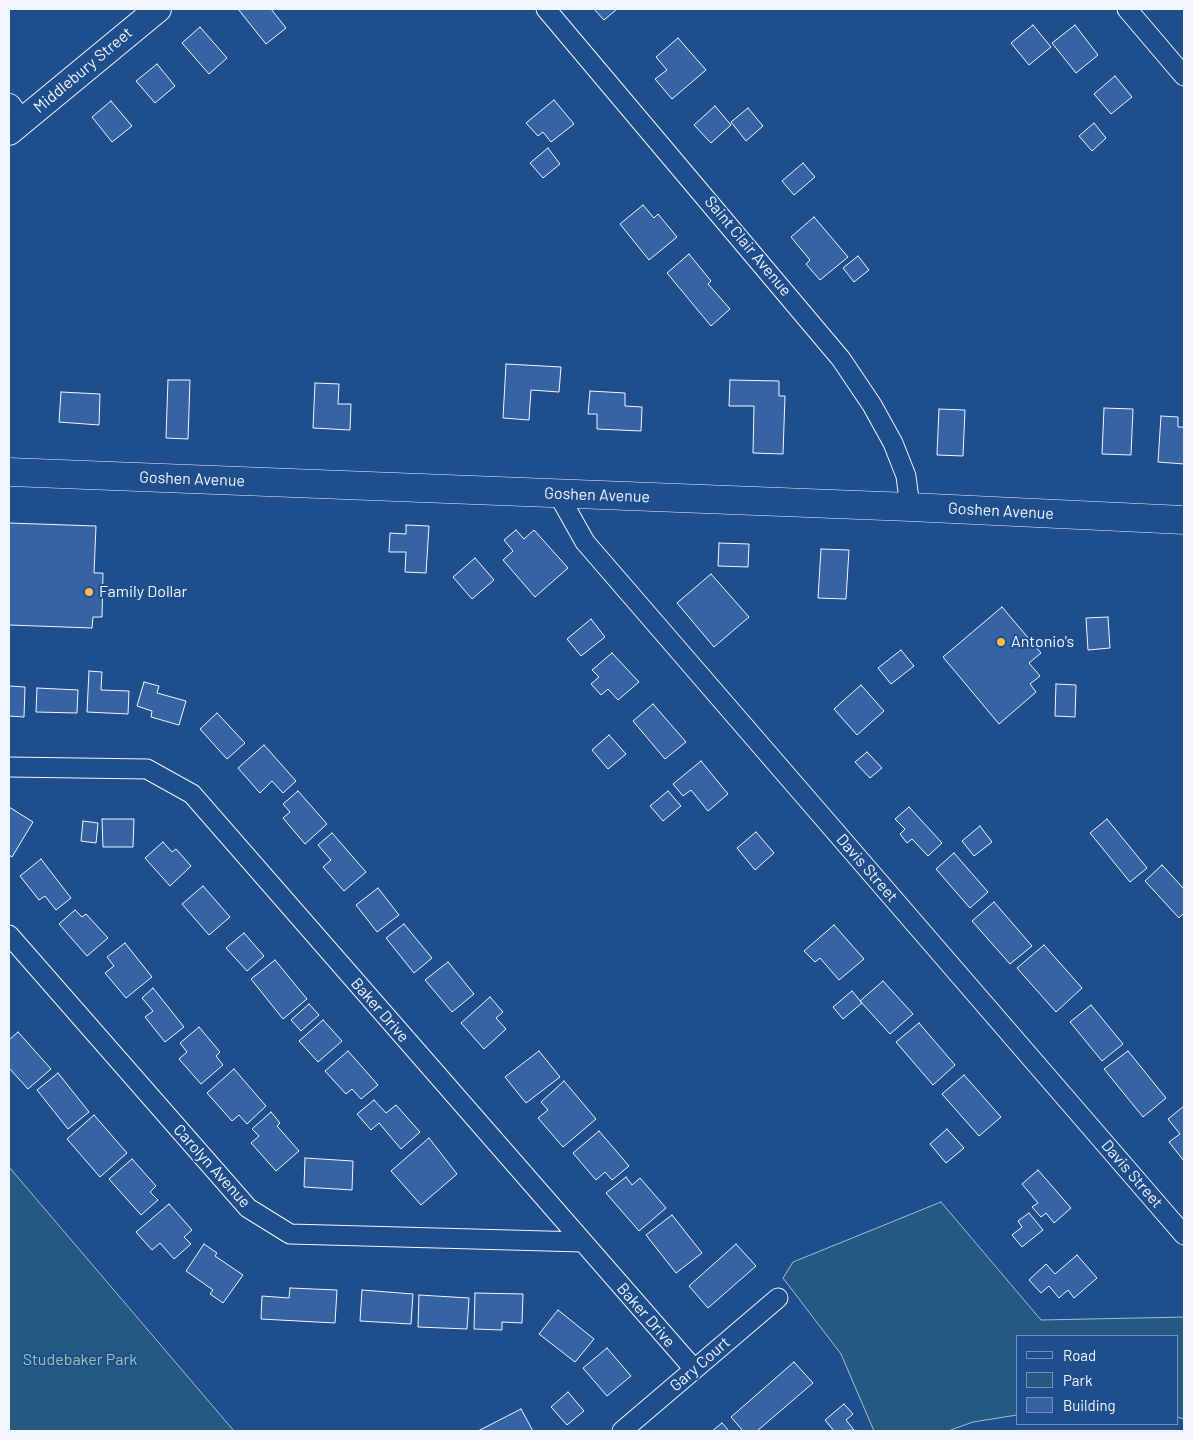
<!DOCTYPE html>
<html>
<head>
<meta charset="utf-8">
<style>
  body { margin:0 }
  #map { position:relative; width:1193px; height:1440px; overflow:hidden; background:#1f4e8c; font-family:Barlow,sans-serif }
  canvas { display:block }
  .frame { position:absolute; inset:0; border:10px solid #f2f6ff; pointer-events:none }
  .legend { position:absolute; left:1016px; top:1335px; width:162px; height:90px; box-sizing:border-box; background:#1f4e8c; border:1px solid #7391ba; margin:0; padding:6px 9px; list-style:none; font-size:15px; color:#f2f6ff }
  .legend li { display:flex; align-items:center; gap:10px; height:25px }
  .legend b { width:25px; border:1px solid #7391ba }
</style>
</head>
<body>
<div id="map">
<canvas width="1193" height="1440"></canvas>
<div class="frame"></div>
<ul class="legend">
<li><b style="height:6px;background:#1f4e8c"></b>Road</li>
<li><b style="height:14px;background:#245a82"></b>Park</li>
<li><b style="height:14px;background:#3563a3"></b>Building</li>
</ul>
</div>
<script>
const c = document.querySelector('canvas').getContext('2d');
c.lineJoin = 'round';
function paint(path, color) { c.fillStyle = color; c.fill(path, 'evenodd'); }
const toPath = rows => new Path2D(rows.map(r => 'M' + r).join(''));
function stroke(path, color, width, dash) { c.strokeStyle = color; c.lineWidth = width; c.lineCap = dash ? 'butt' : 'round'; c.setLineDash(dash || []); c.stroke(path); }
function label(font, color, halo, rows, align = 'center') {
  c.font = font + ' Barlow,sans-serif'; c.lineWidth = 4; c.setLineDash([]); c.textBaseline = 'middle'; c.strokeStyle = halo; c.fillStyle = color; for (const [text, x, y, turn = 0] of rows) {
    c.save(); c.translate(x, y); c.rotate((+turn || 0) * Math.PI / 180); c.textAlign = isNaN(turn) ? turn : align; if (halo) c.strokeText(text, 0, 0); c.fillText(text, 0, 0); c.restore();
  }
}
const green = toPath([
  [9,1167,234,1431,9,1431,9,1167],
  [941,1202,1041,1320,1184,1317,1184,1419,1177,1417,1177,1336,1017,1336,1017,1415,973,1422,948,1431,874,1431,841,1354,783,1278,793,1262,941,1202]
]);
paint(green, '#245a82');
stroke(green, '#a8bbd7', 1);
const building = toPath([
  [238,9,271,9,286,28,266,44,238,9],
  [594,9,617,9,604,20,594,9],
  [1033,25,1051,47,1029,65,1011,43,1033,25],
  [1075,25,1098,55,1076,73,1052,43,1075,25],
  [200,27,227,58,209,74,182,43,200,27],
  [678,38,706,70,672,99,655,79,667,70,656,57,678,38],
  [157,64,175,86,155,103,136,81,157,64],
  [1115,76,1132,97,1111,114,1094,94,1115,76],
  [554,100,574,124,551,142,543,132,538,136,526,123,554,100],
  [111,101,132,126,112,142,92,117,111,101],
  [715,106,731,125,711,143,694,125,715,106],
  [748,108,763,126,746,141,731,122,748,108],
  [1094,123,1106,138,1092,151,1079,136,1094,123],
  [548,148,560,164,543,178,530,163,548,148],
  [803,163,815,177,794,195,782,181,803,163],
  [643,205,654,218,658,214,677,237,649,260,620,224,643,205],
  [814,217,848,257,820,280,806,264,810,260,791,237,814,217],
  [689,254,711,281,708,284,730,309,711,326,667,273,689,254],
  [858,256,869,270,854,282,843,268,858,256],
  [506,364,561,367,559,392,531,390,529,420,503,418,506,364],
  [168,380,190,380,188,439,166,438,168,380],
  [730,380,779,381,779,396,785,396,783,454,753,453,754,406,729,406,730,380],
  [315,383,339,384,338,404,351,404,350,430,313,428,315,383],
  [590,391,625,393,625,406,642,407,641,431,597,429,597,414,588,414,590,391],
  [61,392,100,394,99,425,59,422,61,392],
  [1104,408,1133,409,1131,455,1102,454,1104,408],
  [939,409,965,410,963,456,937,455,939,409],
  [1161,416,1178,417,1178,427,1184,427,1184,464,1158,462,1161,416],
  [9,523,96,526,94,573,103,573,102,617,93,617,92,628,9,625,9,523],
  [406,525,429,526,426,573,405,572,406,552,389,552,390,533,406,534,406,525],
  [516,530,524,539,534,530,568,568,535,597,503,560,513,551,504,540,516,530],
  [719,543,749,544,748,567,718,566,719,543],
  [821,549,849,550,846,599,818,598,821,549],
  [475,558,494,580,472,599,453,577,475,558],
  [711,574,749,617,714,647,677,603,711,574],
  [1002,607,1041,653,1029,663,1040,676,1030,684,1036,692,999,724,943,657,1002,607],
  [1108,617,1110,648,1088,650,1086,618,1108,617],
  [591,619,605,637,581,656,567,639,591,619],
  [901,650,914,666,891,684,878,668,901,650],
  [612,653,639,682,618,700,608,689,601,695,591,684,599,677,592,670,612,653],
  [89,671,102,672,101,690,129,691,128,714,87,712,89,671],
  [144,682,159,686,157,693,186,701,179,725,151,717,152,711,137,706,144,682],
  [1056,684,1076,685,1075,717,1055,716,1056,684],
  [861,685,884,711,857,735,834,709,861,685],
  [9,686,25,687,24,717,9,716,9,686],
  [37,688,78,690,77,713,36,712,37,688],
  [653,704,686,742,665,759,633,721,653,704],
  [217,713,245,743,227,759,200,729,217,713],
  [609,735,626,754,608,769,592,750,609,735],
  [264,745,296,781,283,793,272,781,260,793,238,768,264,745],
  [867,752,882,768,870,778,855,762,867,752],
  [701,761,728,794,708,811,691,790,683,796,673,784,701,761],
  [298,791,327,824,305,844,283,818,290,812,283,804,298,791],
  [668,791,681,806,663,821,650,806,668,791],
  [9,807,33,822,12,857,9,855,9,807],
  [909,807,942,843,928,856,912,839,907,843,900,834,905,829,895,819,909,807],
  [102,819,134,819,133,847,103,847,102,819],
  [1107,819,1147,868,1130,882,1090,833,1107,819],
  [83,821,98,823,96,843,81,841,83,821],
  [980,826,992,842,974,856,962,841,980,826],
  [756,832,774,853,755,870,737,848,756,832],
  [332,833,366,872,344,891,323,867,331,860,318,845,332,833],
  [163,842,172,852,176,849,191,866,170,886,145,858,163,842],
  [954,853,988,892,970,908,936,869,954,853],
  [41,859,71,898,56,910,45,896,39,900,20,876,41,859],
  [1162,865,1184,889,1184,913,1179,918,1145,881,1162,865],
  [203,886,230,917,209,935,182,904,203,886],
  [378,888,399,915,377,932,356,905,378,888],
  [994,902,1032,946,1010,964,972,921,994,902],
  [75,910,82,917,86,914,108,938,87,956,59,924,75,910],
  [404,924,432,958,414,973,386,938,404,924],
  [834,925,864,959,839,980,820,958,815,962,804,951,834,925],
  [244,933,264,956,247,971,226,948,244,933],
  [125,943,152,977,126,998,105,973,114,966,107,957,125,943],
  [1044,945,1082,988,1056,1012,1017,968,1044,945],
  [275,960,307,999,283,1019,251,979,275,960],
  [448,962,474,994,452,1012,425,980,448,962],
  [883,981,913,1014,890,1034,860,1001,883,981],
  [153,988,184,1027,165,1042,145,1017,153,1011,142,998,153,988],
  [852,991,862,1003,843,1019,833,1007,852,991],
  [490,997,503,1012,496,1018,506,1029,484,1049,461,1023,490,997],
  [309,1004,319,1015,301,1031,291,1020,309,1004],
  [1091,1005,1123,1044,1102,1061,1070,1022,1091,1005],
  [323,1020,342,1041,318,1062,299,1041,323,1020],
  [919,1023,955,1065,933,1085,896,1042,919,1023],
  [199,1027,220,1052,216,1056,223,1065,201,1084,179,1059,187,1052,180,1043,199,1027],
  [18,1032,51,1069,28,1089,9,1068,9,1040,18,1032],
  [348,1051,378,1085,361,1099,352,1089,346,1094,325,1071,348,1051],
  [539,1051,560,1077,526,1103,505,1077,539,1051],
  [1128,1051,1166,1098,1143,1117,1104,1069,1128,1051],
  [234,1069,266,1106,247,1124,239,1115,232,1121,207,1093,234,1069],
  [58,1073,89,1112,68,1129,37,1090,58,1073],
  [964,1075,1001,1117,979,1136,942,1094,964,1075],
  [564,1081,596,1119,563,1147,538,1118,548,1110,541,1102,564,1081],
  [374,1100,386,1113,396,1105,420,1132,401,1149,379,1123,371,1130,357,1114,374,1100],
  [1184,1106,1184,1161,1169,1142,1180,1134,1168,1119,1184,1106],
  [271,1112,280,1123,277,1126,299,1151,276,1171,251,1143,259,1136,252,1129,271,1112],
  [94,1115,127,1153,100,1177,67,1139,94,1115],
  [947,1129,964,1148,946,1163,930,1144,947,1129],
  [599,1131,629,1166,612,1180,605,1172,596,1180,573,1153,599,1131],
  [429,1138,457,1174,421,1205,391,1171,429,1138],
  [305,1158,353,1161,352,1190,304,1187,305,1158],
  [132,1159,156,1186,150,1192,158,1200,141,1215,109,1179,132,1159],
  [1038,1170,1071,1208,1054,1223,1046,1213,1041,1217,1032,1207,1038,1203,1022,1184,1038,1170],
  [626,1177,632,1185,640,1178,666,1208,639,1231,606,1193,626,1177],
  [169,1204,192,1230,184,1237,191,1244,174,1259,160,1243,152,1250,136,1232,169,1204],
  [1029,1213,1043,1230,1022,1247,1012,1235,1022,1227,1018,1221,1029,1213],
  [672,1215,702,1253,676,1273,646,1235,672,1215],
  [204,1244,217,1253,215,1256,243,1275,223,1303,210,1294,213,1290,186,1271,204,1244],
  [736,1244,756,1266,708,1308,689,1286,736,1244],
  [1077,1255,1097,1278,1074,1298,1068,1290,1059,1298,1049,1286,1041,1293,1029,1280,1046,1264,1055,1274,1077,1255],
  [290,1288,337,1290,335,1323,261,1319,262,1296,289,1298,290,1288],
  [362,1290,413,1294,411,1324,360,1321,362,1290],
  [475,1293,523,1294,522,1323,502,1322,502,1330,474,1329,475,1293],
  [419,1295,469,1298,467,1329,418,1327,419,1295],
  [558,1310,594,1339,575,1362,539,1334,558,1310],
  [607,1348,631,1376,607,1396,583,1368,607,1348],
  [794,1362,813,1383,757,1431,743,1431,731,1417,794,1362],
  [568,1392,584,1411,567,1425,551,1407,568,1392],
  [844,1404,853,1414,846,1420,854,1430,834,1431,825,1420,844,1404],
  [521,1409,533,1431,478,1431,521,1409],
  [722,1423,729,1431,712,1431,722,1423]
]);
paint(building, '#3563a3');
stroke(building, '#f2f6ff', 1);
const minor = toPath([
  [546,9,841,359,872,405,893,443,906,476,910,507],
  [1127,9,1184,76],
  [558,494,585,542,1184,1235],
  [9,767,147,769,192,794,694,1369],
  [9,935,248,1208,290,1234,583,1242],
  [622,1431,778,1298]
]);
const tertiary = toPath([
  [9,106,21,122]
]);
const secondary = toPath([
  [9,132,158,9]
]);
const primary = toPath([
  [9,472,910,507,1184,520]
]);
stroke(minor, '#f2f6ff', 21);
stroke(tertiary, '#f2f6ff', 26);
stroke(secondary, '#f2f6ff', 28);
stroke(primary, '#f2f6ff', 29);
stroke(minor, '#1f4e8c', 19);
stroke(tertiary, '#1f4e8c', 24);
stroke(secondary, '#1f4e8c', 26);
stroke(primary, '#1f4e8c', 28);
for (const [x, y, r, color] of [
  [89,592,5,"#ffb74d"],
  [1001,642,5,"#ffb74d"]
]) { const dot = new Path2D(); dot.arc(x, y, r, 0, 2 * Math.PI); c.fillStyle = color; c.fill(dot); stroke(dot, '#1f4e8c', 2); }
label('16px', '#f2f6ff', '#1f4e8c', [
  ["Middlebury Street",83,70,-40],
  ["Saint Clair Avenue",748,246,50],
  ["Goshen Avenue",192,479,2],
  ["Goshen Avenue",597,495,2],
  ["Goshen Avenue",1001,511,3],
  ["Davis Street",867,868,49],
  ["Baker Drive",380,1010,49],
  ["Carolyn Avenue",212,1166,48],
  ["Davis Street",1132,1174,49],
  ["Baker Drive",646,1315,49],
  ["Gary Court",700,1364,-41]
]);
label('16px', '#f2f6ff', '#1f4e8c', [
  ["Family Dollar",99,592],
  ["Antonio's",1011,642]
], 'left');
label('16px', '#97c8a6', '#1f4e8c', [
  ["Studebaker Park",80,1360]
]);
</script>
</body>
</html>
